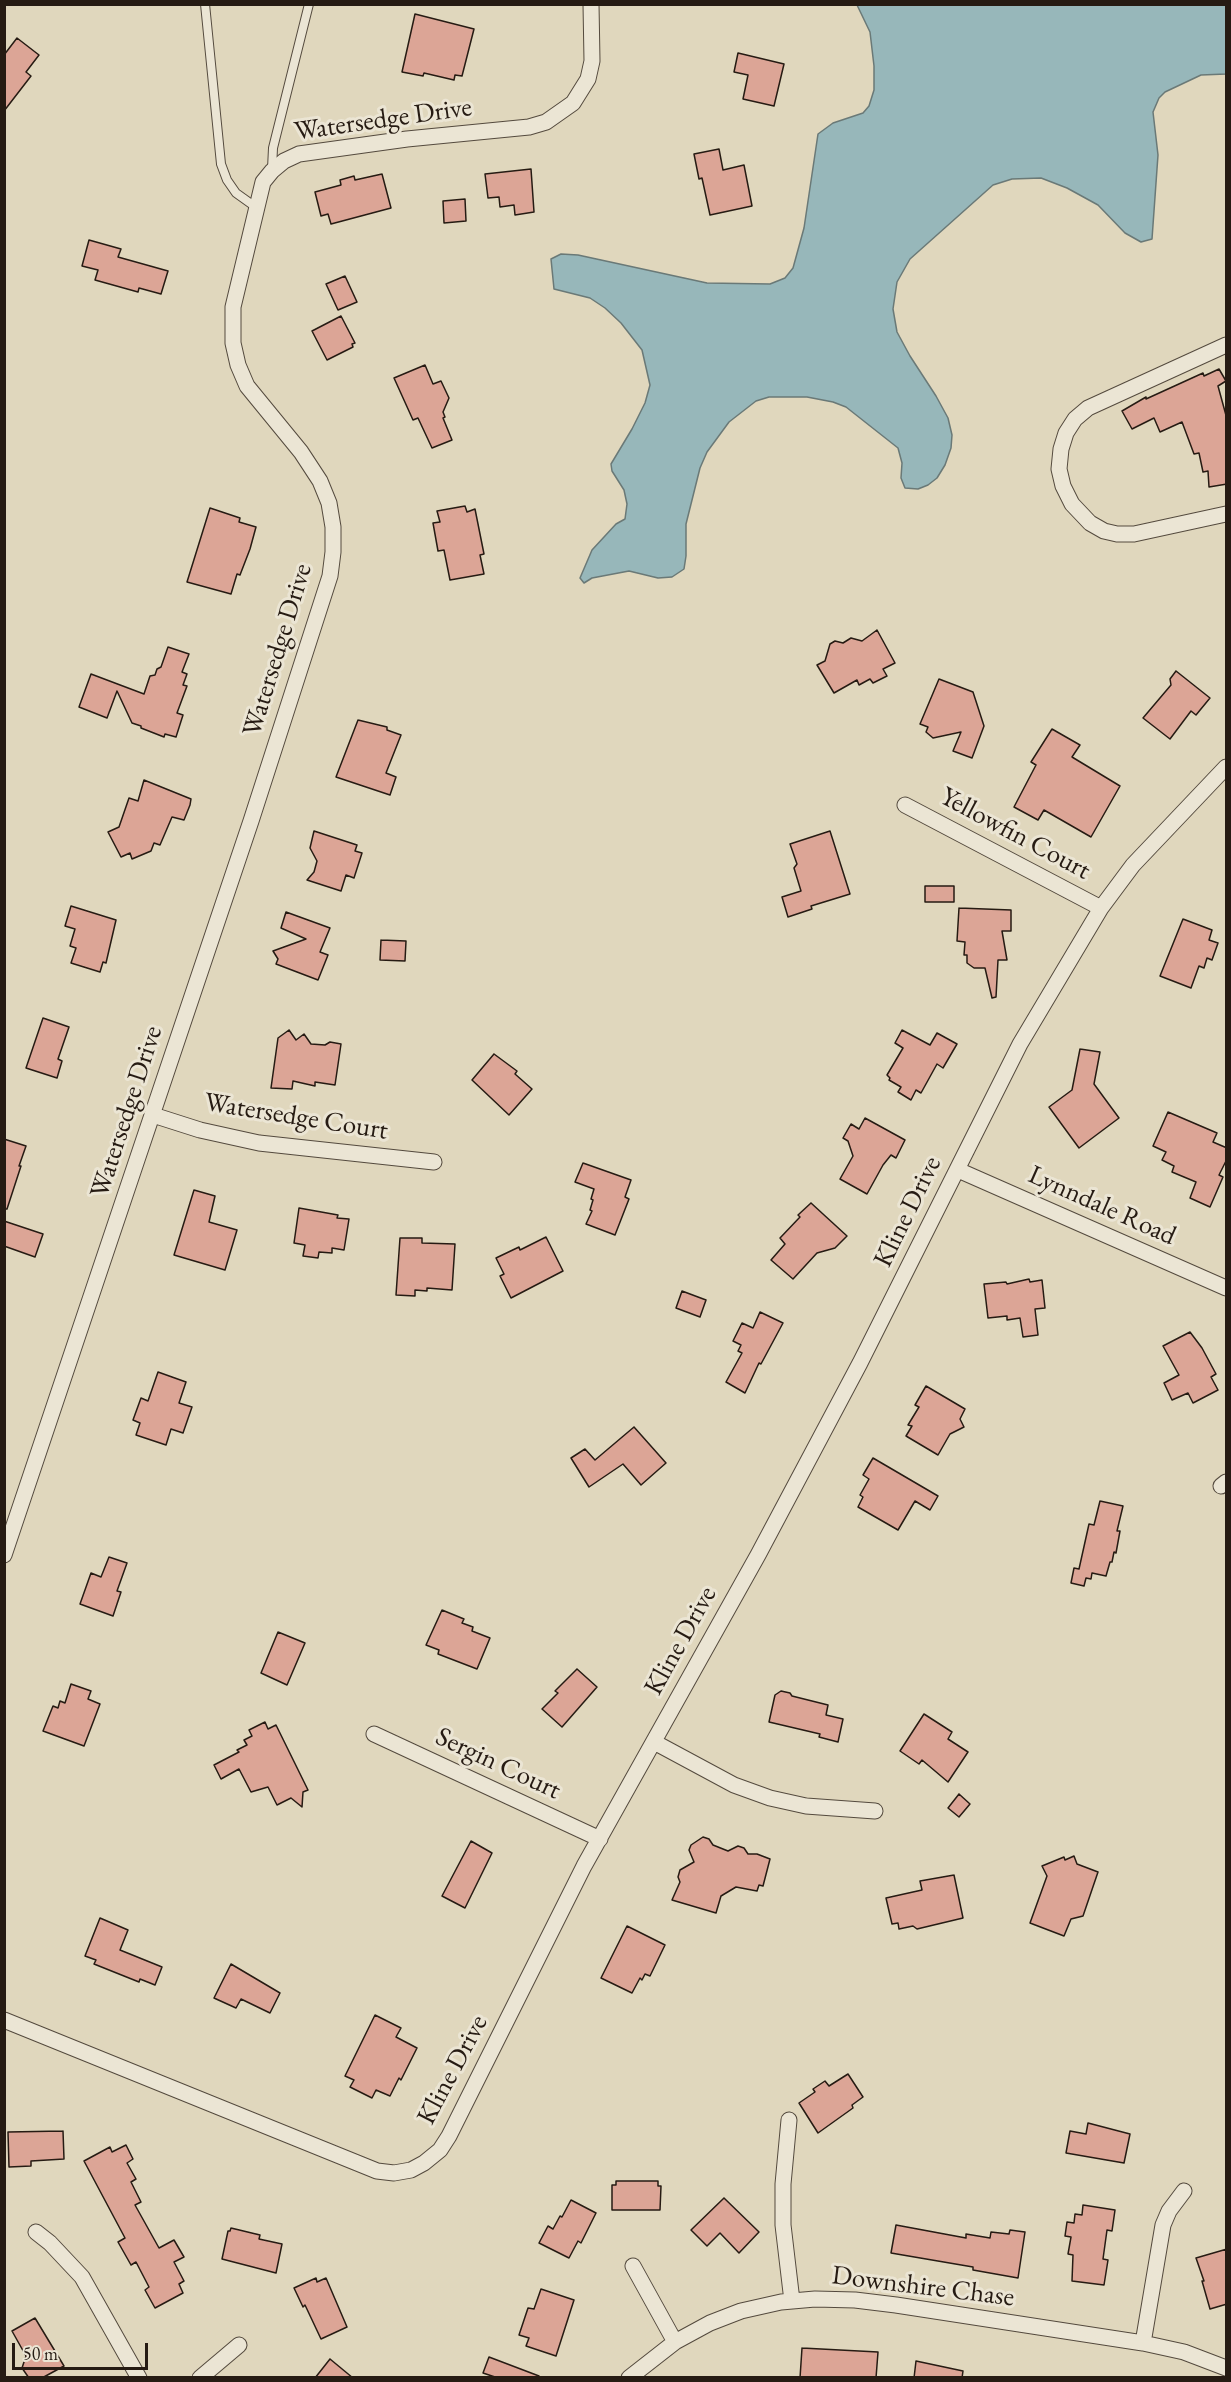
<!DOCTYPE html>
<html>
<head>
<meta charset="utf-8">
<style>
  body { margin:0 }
  #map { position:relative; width:1231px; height:2382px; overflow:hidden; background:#e0d7bd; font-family:"EB Garamond",serif }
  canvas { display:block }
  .frame { position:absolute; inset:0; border:6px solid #261b13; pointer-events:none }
  .scale { position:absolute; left:12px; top:2343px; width:136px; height:27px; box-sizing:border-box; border:3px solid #261b13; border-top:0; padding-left:8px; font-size:18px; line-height:21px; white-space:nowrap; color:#261b13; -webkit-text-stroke:4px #ebe5d4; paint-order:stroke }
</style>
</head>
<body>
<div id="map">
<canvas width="1231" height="2382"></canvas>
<div class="frame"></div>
<div class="scale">50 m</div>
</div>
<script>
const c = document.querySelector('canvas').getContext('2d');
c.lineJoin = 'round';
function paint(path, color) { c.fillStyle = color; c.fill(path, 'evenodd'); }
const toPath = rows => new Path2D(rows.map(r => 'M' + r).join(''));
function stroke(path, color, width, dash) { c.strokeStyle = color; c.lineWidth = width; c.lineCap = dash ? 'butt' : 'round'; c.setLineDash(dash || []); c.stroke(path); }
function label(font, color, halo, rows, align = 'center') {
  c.font = font + ' "EB Garamond",serif'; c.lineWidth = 6; c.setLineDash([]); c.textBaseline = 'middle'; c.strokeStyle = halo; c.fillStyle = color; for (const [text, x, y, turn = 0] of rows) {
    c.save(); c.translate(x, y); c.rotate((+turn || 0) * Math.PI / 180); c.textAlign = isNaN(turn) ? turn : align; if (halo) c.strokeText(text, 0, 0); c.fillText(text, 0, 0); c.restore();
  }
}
const water = toPath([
  [857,5,1226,5,1226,74,1201,75,1165,92,1159,98,1153,112,1158,155,1152,239,1141,242,1125,233,1098,205,1067,188,1041,178,1012,179,993,185,910,259,897,282,893,309,897,332,910,356,936,396,948,418,952,435,951,448,945,465,937,478,928,485,918,489,905,488,901,478,902,463,898,448,846,407,833,402,807,397,769,397,756,401,729,422,707,452,700,468,686,524,686,556,684,569,672,577,658,578,629,571,592,578,584,583,580,578,592,550,616,524,625,519,627,504,624,490,612,471,611,464,632,429,645,403,650,385,642,350,621,323,605,308,590,298,554,289,551,259,561,254,578,255,707,283,770,284,785,278,793,268,804,228,818,134,833,123,863,113,869,106,874,90,874,66,870,32,857,5]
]);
paint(water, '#97b7ba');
stroke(water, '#6a7977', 1.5);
const building = toPath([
  [415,14,474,29,462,76,455,75,454,80,424,73,423,76,402,72,415,14],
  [17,38,39,55,26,72,31,76,4,111,4,55,17,38],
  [738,53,784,64,774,106,743,99,748,75,734,72,738,53],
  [719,149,723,170,744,165,752,206,710,215,702,178,699,179,694,154,719,149],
  [531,169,534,212,515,215,514,205,500,207,499,197,488,198,485,174,531,169],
  [382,174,391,208,331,224,328,214,321,216,315,192,341,185,340,180,354,176,355,180,382,174],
  [465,199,466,221,444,223,443,201,465,199],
  [89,240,121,249,118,257,168,271,161,294,139,288,138,292,95,280,98,270,82,266,89,240],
  [345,276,357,302,338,310,326,284,345,276],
  [341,316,355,343,352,344,353,347,327,360,312,331,341,316],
  [425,365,433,384,441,381,449,398,443,412,445,417,443,418,452,440,432,448,418,418,413,420,394,378,425,365],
  [1219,369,1226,381,1218,386,1227,419,1227,484,1209,487,1208,471,1203,472,1199,453,1194,454,1182,422,1160,432,1154,418,1132,429,1122,411,1146,397,1146,399,1203,373,1204,376,1219,369],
  [465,506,467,512,475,509,484,554,480,555,484,574,450,580,444,550,438,551,433,523,440,522,437,511,465,506],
  [210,508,240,518,239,522,256,527,250,549,240,575,237,574,231,594,187,582,210,508],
  [877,630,895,663,883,669,887,676,873,683,870,679,859,685,857,680,834,693,817,665,825,661,830,644,835,641,843,643,851,638,862,641,877,630],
  [168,647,189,654,182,672,187,674,183,685,187,686,177,713,183,715,176,737,165,734,164,737,141,728,141,726,132,723,117,691,107,718,79,707,91,674,144,694,150,676,155,675,157,669,161,667,168,647],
  [1176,671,1210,698,1196,715,1191,711,1170,739,1143,718,1171,685,1170,679,1176,671],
  [939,679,973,692,984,726,972,758,953,751,961,732,933,738,926,732,928,727,920,724,939,679],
  [358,720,387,727,387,730,401,735,386,773,396,777,390,795,336,777,358,720],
  [1052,729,1080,745,1072,757,1120,786,1091,837,1044,810,1038,820,1014,807,1036,765,1031,762,1052,729],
  [144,780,191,799,190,805,184,820,172,817,160,845,154,843,151,851,132,859,130,853,121,857,108,832,119,827,129,798,138,801,144,780],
  [314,831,357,845,355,851,362,853,354,878,346,875,341,891,307,880,314,872,317,861,310,848,314,831],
  [830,831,850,894,811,906,812,909,788,917,782,897,801,891,794,868,797,864,790,844,830,831],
  [925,886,954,886,954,902,925,902,925,886],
  [71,906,116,920,106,963,103,962,100,972,71,963,76,948,70,946,75,929,65,926,71,906],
  [959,908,1011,910,1011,931,1002,931,1007,960,998,960,996,997,992,998,985,968,974,968,967,963,967,955,964,955,965,942,957,941,959,908],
  [286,912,330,928,320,952,328,955,318,980,276,964,278,959,273,951,306,939,281,928,286,912],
  [1183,919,1212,930,1209,940,1218,943,1212,960,1207,958,1204,968,1199,966,1191,988,1160,976,1183,919],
  [381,940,406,941,405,961,380,960,381,940],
  [43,1018,69,1027,58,1059,62,1061,57,1078,26,1068,43,1018],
  [289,1030,296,1040,304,1034,311,1044,325,1045,330,1042,341,1044,335,1085,315,1082,315,1086,293,1081,292,1089,271,1088,278,1038,289,1030],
  [902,1030,930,1045,937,1033,957,1044,943,1068,937,1064,921,1093,916,1090,911,1100,898,1092,901,1087,889,1080,890,1078,887,1075,903,1048,895,1043,902,1030],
  [1080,1049,1100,1052,1094,1084,1119,1118,1079,1148,1049,1107,1072,1090,1080,1049],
  [494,1054,517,1071,515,1074,532,1089,509,1115,472,1080,494,1054],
  [1168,1112,1217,1133,1213,1142,1227,1148,1227,1159,1219,1175,1223,1177,1210,1207,1190,1198,1196,1182,1172,1172,1174,1166,1162,1160,1166,1152,1153,1146,1168,1112],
  [865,1118,905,1140,896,1158,891,1155,883,1165,867,1194,840,1179,853,1156,848,1141,843,1138,851,1124,859,1129,865,1118],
  [4,1139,26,1146,19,1166,21,1166,7,1209,4,1209,4,1139],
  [583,1163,631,1180,625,1197,629,1199,615,1235,586,1224,592,1211,590,1210,593,1200,591,1199,594,1189,575,1182,583,1163],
  [194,1190,215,1196,209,1222,237,1230,225,1270,174,1255,194,1190],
  [811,1203,847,1236,835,1248,817,1253,793,1279,771,1260,785,1244,780,1238,800,1217,798,1215,811,1203],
  [299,1208,338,1215,337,1218,349,1219,344,1250,332,1248,332,1253,319,1252,318,1258,303,1256,305,1245,294,1243,299,1208],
  [4,1221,43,1234,35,1257,4,1246,4,1221],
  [546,1237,563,1271,511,1298,500,1276,504,1274,496,1258,519,1247,520,1250,546,1237],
  [400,1238,422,1238,422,1243,455,1244,452,1290,427,1288,427,1291,415,1290,415,1296,396,1295,400,1238],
  [1029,1279,1030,1282,1042,1280,1045,1308,1035,1309,1038,1335,1023,1337,1020,1318,1007,1320,1007,1316,988,1318,984,1284,1006,1282,1007,1284,1029,1279],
  [682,1291,706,1300,700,1317,676,1308,682,1291],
  [760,1312,783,1323,761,1364,759,1363,745,1393,726,1382,742,1353,738,1351,741,1345,733,1341,742,1323,753,1328,760,1312],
  [1190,1332,1202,1348,1216,1374,1211,1377,1218,1390,1193,1403,1188,1393,1172,1400,1164,1383,1179,1375,1163,1346,1190,1332],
  [158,1372,186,1382,179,1403,192,1407,183,1433,171,1429,166,1445,136,1435,140,1423,133,1420,141,1398,148,1401,158,1372],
  [926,1386,965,1409,960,1419,964,1427,950,1434,938,1455,906,1436,912,1426,908,1425,919,1407,915,1405,926,1386],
  [634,1427,666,1463,641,1485,623,1464,589,1487,571,1458,585,1449,595,1460,634,1427],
  [873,1458,938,1496,930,1510,915,1501,898,1530,858,1507,863,1497,860,1495,869,1479,863,1475,873,1458],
  [1100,1501,1123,1506,1117,1531,1120,1531,1116,1553,1114,1552,1112,1562,1110,1562,1106,1576,1092,1573,1091,1579,1086,1578,1084,1586,1071,1583,1074,1568,1079,1569,1089,1524,1094,1525,1100,1501],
  [109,1557,127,1563,117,1591,121,1592,113,1616,80,1604,91,1573,101,1577,109,1557],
  [442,1610,464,1619,462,1623,473,1627,472,1631,490,1638,477,1669,438,1654,439,1650,426,1645,442,1610],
  [278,1632,305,1643,287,1685,261,1673,278,1632],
  [577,1669,597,1687,562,1727,542,1709,558,1693,555,1691,577,1669],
  [71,1684,91,1691,88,1699,100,1704,84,1746,43,1731,53,1706,58,1708,60,1701,65,1703,71,1684],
  [781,1691,790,1693,792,1696,828,1705,826,1715,843,1719,838,1742,819,1737,820,1734,769,1722,775,1695,781,1691],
  [924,1714,952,1732,948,1739,968,1752,948,1782,922,1760,919,1764,900,1751,924,1714],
  [265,1722,268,1729,276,1725,308,1790,303,1792,302,1807,291,1798,277,1805,268,1787,251,1792,239,1769,221,1779,214,1765,239,1752,237,1750,247,1745,244,1740,252,1736,249,1730,265,1722],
  [959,1794,970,1804,959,1817,948,1808,959,1794],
  [703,1837,709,1839,713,1845,728,1851,738,1846,744,1848,748,1854,757,1854,770,1859,763,1886,759,1885,757,1891,736,1887,721,1896,716,1913,672,1900,680,1882,678,1877,680,1870,694,1862,689,1850,691,1845,703,1837],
  [471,1841,492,1853,465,1908,442,1896,471,1841],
  [1074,1856,1077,1864,1098,1872,1083,1916,1071,1919,1064,1936,1030,1923,1047,1876,1042,1866,1064,1857,1065,1860,1074,1856],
  [954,1875,963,1918,917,1929,913,1926,899,1929,898,1923,892,1924,886,1898,922,1890,920,1881,954,1875],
  [100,1918,128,1930,120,1950,162,1967,155,1985,140,1979,139,1982,94,1964,96,1960,85,1956,100,1918],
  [627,1926,665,1945,650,1976,645,1974,642,1980,640,1978,632,1993,601,1978,627,1926],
  [231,1964,280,1993,270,2013,241,1999,236,2008,214,1998,231,1964],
  [375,2015,401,2028,396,2037,417,2048,401,2080,399,2078,390,2096,376,2090,372,2098,350,2087,354,2080,345,2076,375,2015],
  [848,2074,863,2097,852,2105,853,2108,818,2133,799,2103,815,2092,813,2089,825,2081,829,2086,848,2074],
  [1088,2123,1130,2134,1124,2163,1066,2153,1070,2131,1086,2134,1088,2123],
  [63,2131,64,2159,31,2161,31,2166,9,2167,8,2132,63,2131],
  [126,2145,133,2159,127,2163,136,2179,131,2182,141,2202,135,2205,159,2248,174,2240,184,2257,174,2262,184,2281,179,2284,183,2293,155,2308,145,2290,149,2287,136,2262,131,2265,118,2242,125,2238,84,2161,110,2147,112,2152,126,2145],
  [616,2181,658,2181,658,2186,661,2186,660,2210,612,2210,612,2185,616,2185,616,2181],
  [724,2198,759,2232,739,2253,720,2233,707,2246,691,2230,724,2198],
  [571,2200,596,2213,581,2243,578,2241,569,2258,539,2243,548,2226,553,2229,560,2216,562,2217,571,2200],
  [1083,2205,1115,2210,1112,2231,1107,2230,1103,2259,1108,2260,1104,2285,1072,2281,1073,2255,1068,2254,1071,2237,1065,2236,1067,2222,1074,2223,1075,2214,1082,2215,1083,2205],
  [896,2225,966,2238,966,2234,990,2238,991,2232,1009,2234,1010,2230,1025,2232,1018,2278,973,2270,973,2267,891,2253,896,2225],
  [231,2228,260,2235,259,2239,282,2244,276,2273,222,2259,228,2231,230,2231,231,2228],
  [1227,2249,1227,2304,1210,2309,1202,2281,1204,2281,1196,2258,1227,2249],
  [316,2278,317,2282,326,2278,347,2327,321,2339,305,2305,303,2307,294,2288,316,2278],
  [541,2289,574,2300,556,2356,526,2346,529,2338,519,2335,528,2308,534,2309,541,2289],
  [35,2318,64,2366,42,2378,29,2378,22,2368,26,2356,12,2331,35,2318],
  [802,2348,878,2352,876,2378,800,2378,802,2348],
  [489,2357,539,2376,539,2378,498,2378,483,2373,489,2357],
  [330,2359,353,2378,315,2378,330,2359],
  [916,2361,963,2371,962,2378,914,2378,916,2361]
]);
paint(building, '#dca596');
stroke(building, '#261b13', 1.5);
const service = toPath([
  [205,4,221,164,227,180,236,193,257,208],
  [272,169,273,148,309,4]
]);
const minor = toPath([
  [1226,345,1088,408,1075,419,1066,433,1061,449,1059,469,1063,486,1072,504,1090,523,1104,531,1117,534,1134,534,1226,514],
  [905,805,1101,908],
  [153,1115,200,1130,259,1143,434,1162],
  [958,1170,1226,1288],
  [1221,1486,1226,1482],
  [4,1555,251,821,330,576,333,552,333,527,329,503,320,481,301,452,247,386,238,365,233,343,233,307,263,182,272,171,284,161,299,154,407,139,529,127,546,122,573,103,588,79,592,61,591,4],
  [374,1734,600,1839],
  [654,1742,734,1785,770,1798,806,1806,875,1811],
  [4,2020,377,2171,394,2173,411,2170,424,2163,440,2150,449,2136,584,1866,758,1555,860,1363,1020,1044,1101,908,1133,865,1226,767],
  [789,2120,783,2184,783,2225,792,2301],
  [36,2232,50,2243,82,2277,139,2378],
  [633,2266,675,2342],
  [1143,2343,1163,2225,1169,2211,1184,2191],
  [200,2378,239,2345],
  [629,2378,675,2342,710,2323,741,2311,781,2302,815,2299,855,2300,896,2305,1143,2343,1184,2352,1226,2368]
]);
stroke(service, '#544a3e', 10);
stroke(minor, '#544a3e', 17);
stroke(service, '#ebe5d4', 8);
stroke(minor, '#ebe5d4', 15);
label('27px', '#261b13', '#ebe5d4', [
  ["Watersedge Drive",383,120,-8],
  ["Watersedge Drive",278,650,-73],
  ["Yellowfin Court",1015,834,28],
  ["Watersedge Drive",127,1112,-72],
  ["Watersedge Court",296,1117,9],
  ["Lynndale Road",1102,1206,24],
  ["Kline Drive",908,1212,-64],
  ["Kline Drive",681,1641,-61],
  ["Sergin Court",498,1764,25],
  ["Kline Drive",453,2070,-62],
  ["Downshire Chase",923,2287,7]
]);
</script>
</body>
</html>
